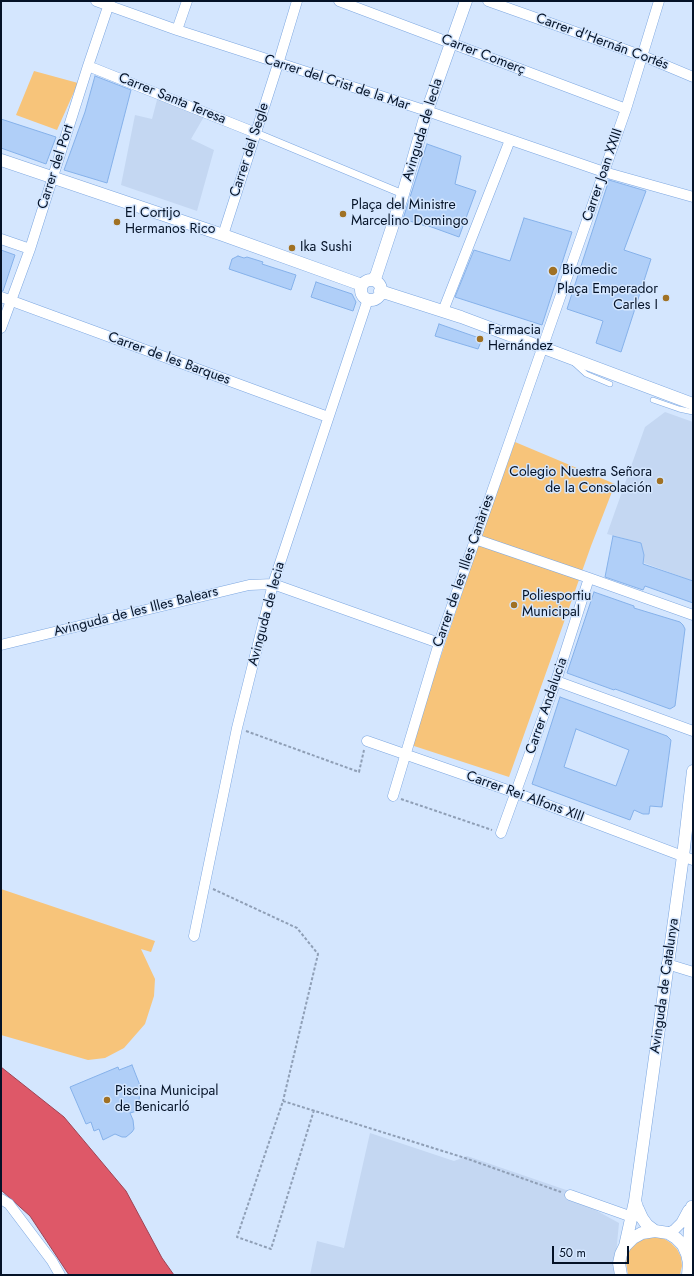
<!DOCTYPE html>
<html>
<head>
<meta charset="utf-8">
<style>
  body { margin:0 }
  #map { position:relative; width:694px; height:1276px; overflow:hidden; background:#d4e6fe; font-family:Jost,sans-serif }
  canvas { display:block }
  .frame { position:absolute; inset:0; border:2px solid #041227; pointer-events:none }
  .scale { position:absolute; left:552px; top:1246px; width:77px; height:18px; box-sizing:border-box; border:2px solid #041227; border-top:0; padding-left:5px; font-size:12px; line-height:14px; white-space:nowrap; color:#041227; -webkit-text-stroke:3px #d4e6fe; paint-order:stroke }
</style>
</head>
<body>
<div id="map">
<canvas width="694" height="1276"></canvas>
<div class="frame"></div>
<div class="scale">50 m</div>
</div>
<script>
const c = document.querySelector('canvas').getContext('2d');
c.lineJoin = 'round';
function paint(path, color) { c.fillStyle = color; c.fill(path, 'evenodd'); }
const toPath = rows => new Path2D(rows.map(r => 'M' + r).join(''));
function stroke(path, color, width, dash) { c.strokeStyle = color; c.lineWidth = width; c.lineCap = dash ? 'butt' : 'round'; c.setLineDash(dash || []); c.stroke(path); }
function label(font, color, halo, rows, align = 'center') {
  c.font = font + ' Jost,sans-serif'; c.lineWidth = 3; c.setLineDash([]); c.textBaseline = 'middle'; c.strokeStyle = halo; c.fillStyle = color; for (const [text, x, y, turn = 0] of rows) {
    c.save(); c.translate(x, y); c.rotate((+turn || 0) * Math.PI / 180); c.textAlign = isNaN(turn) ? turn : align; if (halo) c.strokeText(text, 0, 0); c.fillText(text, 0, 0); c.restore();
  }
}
paint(toPath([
  [158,96,205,115,191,139,214,150,197,211,121,185,135,115,152,119],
  [665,412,693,422,693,546,692,556,693,557,693,581,644,563,644,555,641,543,607,534,645,427],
  [370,1133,454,1161,467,1156,572,1192,579,1201,619,1223,614,1275,310,1275,317,1241,344,1248]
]), '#c4d7f2');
paint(toPath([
  [34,71,78,83,57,130,16,115],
  [515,442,615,484,591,546,509,777,411,745,491,507],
  [1,889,155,941,151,952,141,949,155,979,154,996,145,1024,124,1048,105,1058,88,1060,1,1035],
  [655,1237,663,1238,671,1243,677,1249,681,1257,682,1266,680,1275,628,1275,626,1262,627,1255,631,1248,638,1242,646,1238]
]), '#f7c47a');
const water = toPath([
  [1,1067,64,1117,126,1191,162,1258,174,1275,69,1275,30,1216,1,1190,1,1067]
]);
paint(water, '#de5868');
stroke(water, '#9d4354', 1);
const building = toPath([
  [95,76,131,90,107,183,64,170,85,112,95,76],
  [1,119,56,137,46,164,1,148,1,119],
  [427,144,461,156,455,184,476,191,459,237,426,225,426,226,403,219,427,144],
  [609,180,646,191,624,250,651,259,621,352,596,343,603,321,567,309,609,180],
  [524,218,572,232,542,325,455,297,474,250,510,261,524,218],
  [1,250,15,255,3,291,1,291,1,250],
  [238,256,244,258,247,257,263,262,262,264,296,275,291,290,229,269,232,259,238,256],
  [316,282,352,294,356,302,353,311,311,297,316,282],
  [439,324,482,339,478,349,435,336,439,324],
  [613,536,641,543,644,555,643,564,693,581,693,603,645,586,643,590,605,577,613,536],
  [594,592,634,606,634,608,680,622,683,625,685,629,675,706,670,709,615,689,614,690,567,673,594,592],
  [560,697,667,736,671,740,662,807,650,806,649,814,643,814,634,810,630,820,532,784,560,697],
  [576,729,629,750,616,786,564,767,576,729],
  [132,1065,141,1088,137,1111,130,1113,133,1120,134,1129,132,1132,126,1137,122,1137,115,1134,103,1140,99,1129,94,1131,91,1122,86,1124,70,1087,118,1067,119,1070,132,1065]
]);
paint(building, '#b0cff8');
stroke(building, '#85b1ea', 1);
const service = toPath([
  [574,363,586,374,610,384],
  [653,400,679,409,693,412]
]);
const pedestrian = toPath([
  [256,133,403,194]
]);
const minor = toPath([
  [96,1,177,30,427,111,604,172,693,197],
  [339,1,626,109],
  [488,1,643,56,693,77],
  [177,30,187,1],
  [88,66,256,133],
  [223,235,278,64,297,1],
  [1,239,30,249],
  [1,297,328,417],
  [443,311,510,140],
  [1,328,30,249,88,66,110,1],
  [475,539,589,578,693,615],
  [1,645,249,585,273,584,439,643],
  [556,681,693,731],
  [367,741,516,793,693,860],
  [393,796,439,643,626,109,659,1],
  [501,833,556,681,589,578],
  [194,936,237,728,273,584,368,299],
  [667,964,693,972],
  [570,1195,632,1217],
  [1,1199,9,1204,52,1261,60,1275],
  [668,1233,674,1230,681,1223,688,1210],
  [687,1254,691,1206]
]);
const tertiary = toPath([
  [1,160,223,235,362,285],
  [372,280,376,276,403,194,427,111,466,1],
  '361 290a10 10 0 1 1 20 0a10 10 0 1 1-20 0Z',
  [380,291,461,317,693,404],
  [635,1201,637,1207,642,1218,647,1225,655,1231],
  [625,1246,635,1201,683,856,693,771],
  [621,1275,619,1263,621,1254,625,1246,633,1238,642,1233,655,1231,668,1233,676,1238,683,1245,687,1254,689,1263,688,1275]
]);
stroke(service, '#7da7e0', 6);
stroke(pedestrian, '#7da7e0', 8);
stroke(minor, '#7da7e0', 11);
stroke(tertiary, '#7da7e0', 13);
stroke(toPath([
  [246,731,359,772,364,750],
  [401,799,492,830],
  [213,889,297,928,318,954,283,1101],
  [314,1110,271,1249,237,1237,283,1101,465,1158,561,1192]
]), '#8f9fb6', 2, [3, 2]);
stroke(service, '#fff', 5);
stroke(pedestrian, '#fff', 7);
stroke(minor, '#fff', 10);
stroke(tertiary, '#fff', 12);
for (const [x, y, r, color] of [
  [343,214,4,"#a07124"],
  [117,222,4,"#a07124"],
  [292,248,4,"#a07124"],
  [553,271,5,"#a07124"],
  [666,298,4,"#a07124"],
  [480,339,4,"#a07124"],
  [660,481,4,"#a07124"],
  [514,605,4,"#a07124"],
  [107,1100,4,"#a07124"]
]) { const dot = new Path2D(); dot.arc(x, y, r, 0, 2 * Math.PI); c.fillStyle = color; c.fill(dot); stroke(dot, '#d4e6fe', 1.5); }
label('14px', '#041227', '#d4e6fe', [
  ["Carrer d'Hernán Cortés",602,42,20],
  ["Carrer Comerç",483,55,21],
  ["Carrer del Crist de la Mar",337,83,18],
  ["Carrer Santa Teresa",172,99,22],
  ["Avinguda de lecla",423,130,-73],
  ["Carrer del Segle",250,150,-72],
  ["Carrer del Port",56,167,-72],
  ["Carrer Joan XXIII",603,175,-71],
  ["Carrer de les Barques",169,359,20],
  ["Carrer de les Illes Canàries",464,571,-71],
  ["Avinguda de les Illes Balears",136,612,-14],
  ["Avinguda de lecia",267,614,-75],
  ["Carrer Andalucia",547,706,-71],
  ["Carrer Rei Alfons XIII",525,797,20],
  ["Avinguda de Catalunya",665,986,-82]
]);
label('14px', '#041227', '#d4e6fe', [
  ["Plaça del Ministre",351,206],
  ["Marcelino Domingo",351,222],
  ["El Cortijo",125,214],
  ["Hermanos Rico",125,230],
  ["Ika Sushi",300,248],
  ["Biomedic",562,271],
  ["Plaça Emperador",658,290,"right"],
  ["Carles I",658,306,"right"],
  ["Farmacia",488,331],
  ["Hernández",488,347],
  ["Colegio Nuestra Señora",652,473,"right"],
  ["de la Consolación",652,489,"right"],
  ["Poliesportiu",522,597],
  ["Municipal",522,613],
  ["Piscina Municipal",115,1092],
  ["de Benicarló",115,1108]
], 'left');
</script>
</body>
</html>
